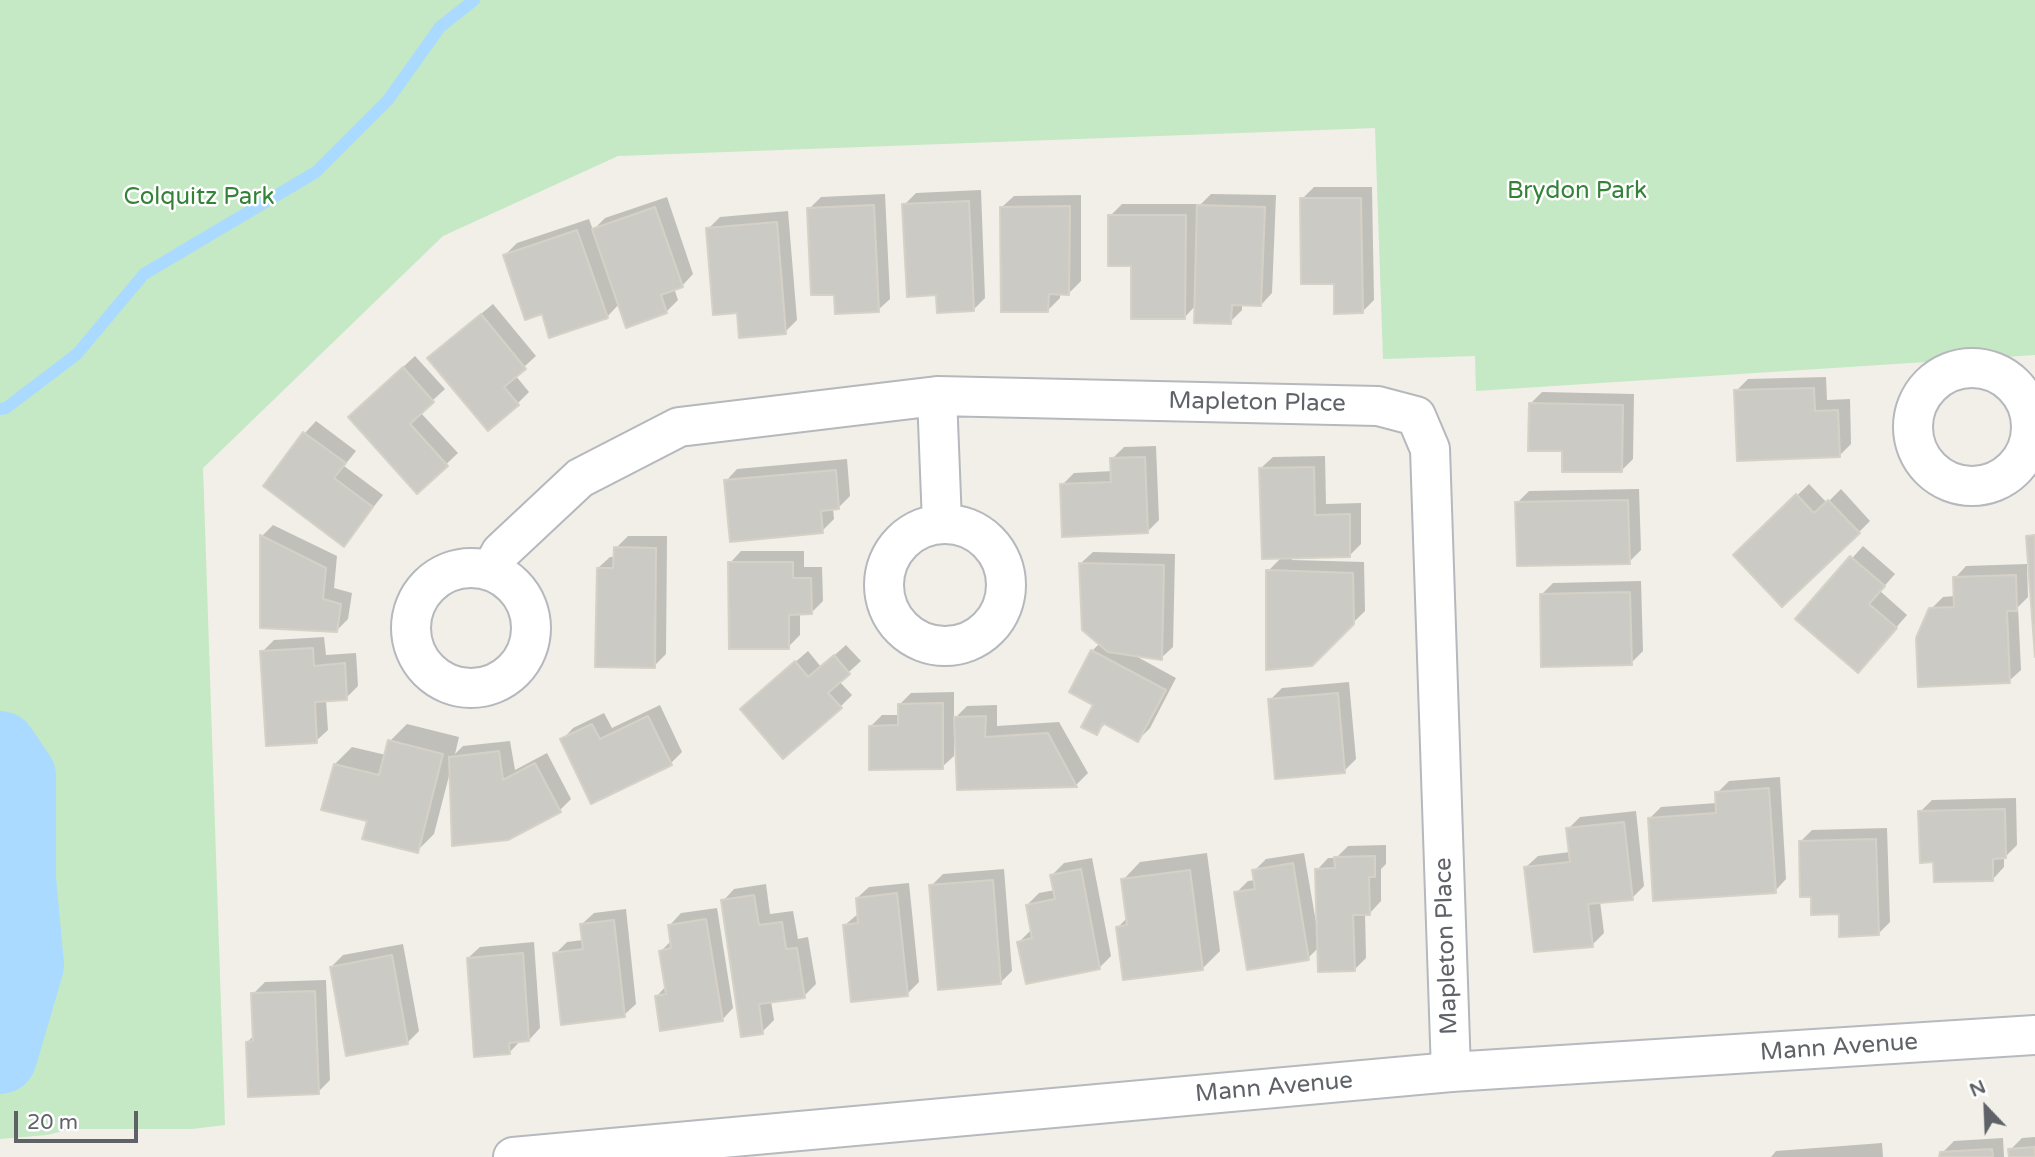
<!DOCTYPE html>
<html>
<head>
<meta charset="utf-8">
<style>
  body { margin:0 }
  #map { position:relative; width:2035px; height:1157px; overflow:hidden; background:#f1efe8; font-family:"Varela Round",sans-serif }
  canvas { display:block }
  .north { position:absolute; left:1951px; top:1073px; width:70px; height:70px; -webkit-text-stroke:5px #fff; paint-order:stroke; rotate:337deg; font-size:19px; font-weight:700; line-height:28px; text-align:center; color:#5f6368 }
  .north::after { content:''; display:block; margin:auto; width:24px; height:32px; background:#5f6368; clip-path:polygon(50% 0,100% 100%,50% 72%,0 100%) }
  .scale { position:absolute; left:14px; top:1111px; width:124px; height:32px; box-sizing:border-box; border:4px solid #5f6368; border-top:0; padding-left:9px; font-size:21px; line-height:24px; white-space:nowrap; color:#5f6368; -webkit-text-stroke:5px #fff; paint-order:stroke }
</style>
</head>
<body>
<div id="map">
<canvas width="2035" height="1157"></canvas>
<div class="north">N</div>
<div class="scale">20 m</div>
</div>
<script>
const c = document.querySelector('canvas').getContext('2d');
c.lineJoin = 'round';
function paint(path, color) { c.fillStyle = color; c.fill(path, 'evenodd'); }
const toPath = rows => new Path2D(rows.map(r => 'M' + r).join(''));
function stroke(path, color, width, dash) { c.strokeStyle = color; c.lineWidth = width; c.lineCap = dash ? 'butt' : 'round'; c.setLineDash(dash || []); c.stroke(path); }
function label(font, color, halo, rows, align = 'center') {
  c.font = font + ' "Varela Round",sans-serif'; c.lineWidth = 5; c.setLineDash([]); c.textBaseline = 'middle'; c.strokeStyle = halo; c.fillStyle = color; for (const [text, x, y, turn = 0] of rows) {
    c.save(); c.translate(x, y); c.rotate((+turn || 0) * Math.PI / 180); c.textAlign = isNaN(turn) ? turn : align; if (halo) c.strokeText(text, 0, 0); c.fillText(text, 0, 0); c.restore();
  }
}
paint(toPath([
  [0,0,2035,0,2035,355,1476,391,1475,356,1383,359,1375,128,618,156,443,236,203,468,225,1125,192,1129,71,1129,47,1135,0,1139]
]), '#c5e8c5');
paint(toPath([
  [1314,187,1372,187,1374,300,1362,312,1302,199],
  [981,190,985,298,974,309,938,293,904,205,916,193],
  [885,194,890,299,878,310,836,293,809,209,821,197],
  [1211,194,1276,195,1272,293,1261,305,1242,304,1242,310,1230,322,1196,305,1185,317,1133,265,1110,216,1122,204,1197,204,1197,208],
  [1081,195,1081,281,1069,293,1060,293,1060,298,1048,310,1002,207,1014,196],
  [667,197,693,274,682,286,674,288,678,300,666,312,619,304,607,317,543,312,505,255,517,243,589,219,593,230,605,218],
  [788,211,797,320,785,332,739,311,708,229,720,217],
  [493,304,536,356,515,375,529,392,517,404,441,347],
  [415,356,445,389,420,412,458,453,418,491,362,405],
  [1826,377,1827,400,1850,399,1851,444,1839,456,1736,391,1748,379],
  [1542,392,1634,394,1633,459,1621,471,1564,449,1530,404],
  [316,421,356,451,344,466,383,495,344,544,265,486,305,433],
  [1156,446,1159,520,1147,532,1062,485,1074,473,1113,471,1112,459,1124,447],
  [1325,456,1326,504,1361,503,1361,544,1350,555,1292,557,1292,560,1364,562,1365,611,1311,664,1268,571,1282,557,1261,468,1273,457],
  [847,459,850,496,838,508,833,508,834,519,822,531,726,481,737,469],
  [1809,484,1827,503,1841,489,1870,521,1859,532,1735,555],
  [1639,489,1641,550,1629,562,1517,503,1529,491],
  [273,525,337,556,334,588,352,593,348,619,336,631,262,536],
  [628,536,667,536,666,654,654,666,598,568,610,557,616,557,616,548],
  [1863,546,1895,574,1880,591,1907,615,1869,659,1798,619],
  [741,551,804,551,804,567,822,567,823,601,811,613,800,613,800,635,788,647,730,563],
  [1093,552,1175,554,1173,647,1161,658,1132,654,1176,678,1150,728,1138,740,1106,723,1096,733,1092,651,1100,643,1081,563],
  [2027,564,2028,597,2018,607,2021,670,2009,681,1931,609,1943,597,1955,596,1955,578,1966,566],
  [1641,581,1643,651,1631,663,1541,595,1553,583],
  [324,637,326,655,356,653,358,686,346,698,326,700,328,730,316,741,262,652,274,640],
  [846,645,861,661,839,681,852,695,840,707,754,698,808,651,821,667],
  [1349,682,1356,759,1344,771,1270,700,1282,688],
  [954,692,954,719,967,706,997,705,997,726,1059,722,1088,773,1076,785,959,788,957,743,954,743,954,756,942,767,871,726,882,715,900,715,899,705,911,693],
  [660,705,682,752,671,763,562,740,573,728,604,713,612,728],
  [407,724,459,737,455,754,463,746,510,741,515,770,547,753,571,799,560,810,450,772,434,834,417,851,369,820,335,764,352,747,386,755,390,741],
  [1780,777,1786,879,1775,891,1649,819,1661,807,1717,803,1717,793,1729,781],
  [2016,798,2017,845,2004,858,2004,867,1993,879,1935,861,1920,812,1932,800],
  [1636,811,1644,886,1632,898,1600,901,1604,933,1592,945,1526,867,1538,856,1570,852,1568,829,1580,817],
  [1887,828,1890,922,1878,934,1812,896,1800,842,1812,830],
  [1386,845,1386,864,1381,869,1381,901,1370,913,1365,913,1366,958,1354,970,1319,947,1308,958,1236,893,1248,881,1255,880,1254,871,1266,859,1304,853,1316,922,1318,922,1317,870,1328,858,1336,858,1348,846],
  [1207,853,1220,951,1202,969,1118,927,1128,917,1123,880,1140,862],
  [1092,858,1111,956,1100,967,1019,942,1032,929,1027,905,1039,893,1055,890,1052,875,1064,863],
  [1004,869,1012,971,1000,983,931,886,943,874],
  [909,883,919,982,907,994,845,925,859,913,857,898,869,887],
  [766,884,770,914,793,911,798,939,808,937,816,984,804,996,771,1001,774,1020,762,1032,723,901,734,889],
  [717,908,733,1008,722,1020,657,996,666,986,661,951,672,940,670,925,681,913],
  [626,909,636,1004,624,1015,555,954,567,942,583,940,582,924,594,913],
  [534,942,540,1028,529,1040,521,1040,509,1053,468,958,480,947],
  [403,944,419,1031,407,1043,331,967,343,955],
  [326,980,330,1080,318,1092,247,1042,255,1035,253,994,265,982],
  [2035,1137,2035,1157,2011,1157,2010,1150,2022,1138],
  [2003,1138,2004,1157,1941,1157,1942,1153,1954,1141],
  [1882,1143,1883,1157,1771,1157,1776,1151]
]), '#0003');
stroke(toPath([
  [0,409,6,408,77,354,144,274,316,172,388,100,440,27,474,0]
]), '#aadaff', 12);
stroke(toPath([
  [0,748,19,776,19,879,27,965,0,1057]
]), '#aadaff', 74);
const building = toPath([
  [1300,198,1361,198,1363,313,1334,314,1334,284,1301,284,1300,198],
  [969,201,974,311,937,313,936,295,907,297,902,204,969,201],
  [874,205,879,312,835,314,834,295,811,295,807,208,874,205],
  [1197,205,1265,207,1261,306,1232,305,1231,324,1194,323,1197,205],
  [1070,206,1069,295,1049,294,1048,312,1001,312,1000,207,1070,206],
  [655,207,683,287,661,295,667,313,626,328,592,229,655,207],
  [1108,215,1186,215,1185,319,1131,319,1131,266,1108,266,1108,215],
  [777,222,786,334,739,338,737,313,713,315,706,228,777,222],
  [577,230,608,318,549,338,542,314,525,320,503,255,577,230],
  [481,314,526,369,504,387,519,405,488,431,427,358,481,314],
  [403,367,434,402,410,424,448,466,417,494,348,417,403,367],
  [1814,388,1815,411,1838,410,1840,457,1737,461,1734,390,1814,388],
  [1529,403,1623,405,1622,472,1562,472,1562,451,1528,451,1529,403],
  [303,432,346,463,334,478,373,507,344,547,263,486,303,432],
  [1145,457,1148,533,1062,537,1060,484,1111,482,1110,458,1145,457],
  [1314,467,1315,515,1350,514,1350,557,1262,559,1259,468,1314,467],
  [836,470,839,509,821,511,823,533,730,542,724,480,836,470],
  [1796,494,1814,513,1828,500,1860,533,1782,607,1733,555,1796,494],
  [1628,500,1630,564,1517,566,1515,502,1628,500],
  [260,535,326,568,323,599,341,604,337,632,260,628,260,535],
  [2035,535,2035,657,2026,536,2035,535],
  [614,547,656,548,655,668,595,667,597,568,613,568,614,547],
  [1850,556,1885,586,1869,604,1897,628,1858,673,1795,619,1850,556],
  [728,562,793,562,793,578,811,578,812,614,789,615,789,649,729,649,728,562],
  [1079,563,1164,565,1162,660,1108,652,1082,630,1079,563],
  [1266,570,1353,573,1354,624,1312,666,1266,670,1266,570],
  [2016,575,2017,611,2007,611,2010,683,1918,687,1916,638,1929,608,1954,607,1953,577,2016,575],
  [1630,592,1632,665,1541,667,1540,594,1630,592],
  [313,648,314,666,345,663,347,700,315,702,317,743,266,746,260,651,313,648],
  [1091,650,1166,690,1138,742,1103,723,1097,735,1081,727,1093,705,1069,692,1091,650],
  [834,655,850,674,828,693,842,708,783,759,740,709,795,661,808,677,834,655],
  [1338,693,1345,773,1275,779,1268,699,1338,693],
  [943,703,943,769,869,770,869,726,898,725,898,704,943,703],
  [648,716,672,765,591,804,560,739,592,724,600,739,648,716],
  [986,716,985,737,1048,733,1077,787,957,790,954,717,986,716],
  [388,740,443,754,418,853,362,839,367,821,321,810,334,764,379,775,388,740],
  [499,751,503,780,535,763,561,812,508,840,452,846,449,757,499,751],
  [1769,788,1776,893,1653,901,1648,818,1716,813,1715,792,1769,788],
  [2005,809,2006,858,1993,859,1993,881,1934,882,1933,862,1920,863,1918,811,2005,809],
  [1624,822,1633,900,1588,904,1593,947,1534,952,1524,867,1570,862,1566,828,1624,822],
  [1876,839,1879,935,1839,937,1839,914,1811,915,1811,897,1800,897,1799,841,1876,839],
  [1375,856,1375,877,1369,877,1370,915,1353,915,1355,971,1318,972,1315,869,1335,868,1334,857,1375,856],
  [1293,863,1309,960,1247,970,1234,892,1255,889,1252,870,1293,863],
  [1081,869,1100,969,1026,984,1017,942,1032,938,1026,905,1055,899,1050,875,1081,869],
  [1190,870,1203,970,1123,980,1116,927,1127,925,1121,879,1190,870],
  [993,880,1001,984,938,990,929,885,993,880],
  [897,893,908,996,851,1002,843,925,858,923,856,898,897,893],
  [754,895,759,925,782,922,786,949,797,948,805,998,759,1004,763,1034,741,1037,721,900,754,895],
  [706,919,723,1021,660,1031,655,996,666,994,659,951,671,948,668,925,706,919],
  [614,920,625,1017,561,1025,553,953,583,949,580,924,614,920],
  [523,953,529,1041,509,1043,510,1054,474,1057,467,958,523,953],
  [392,955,408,1044,346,1056,330,967,392,955],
  [315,991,319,1094,248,1097,246,1042,253,1041,251,993,315,991],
  [2035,1147,2035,1157,2009,1157,2008,1149,2035,1147],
  [1992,1149,1993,1157,1939,1157,1940,1152,1992,1149]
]);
paint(building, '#cccac5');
stroke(building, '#d6d1c6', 2);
const minor = toPath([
  '1913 427a59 59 0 1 1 118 0a59 59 0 1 1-118 0Z',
  [937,396,942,523],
  '884 585a61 61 0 1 1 122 0a61 61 0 1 1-122 0Z',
  '411 628a60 60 0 1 1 120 0a60 60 0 1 1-120 0Z',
  [491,570,501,552,580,478,679,427,937,396,1378,406,1416,416,1430,449,1451,1072]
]);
const secondary = toPath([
  [513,1157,1451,1072,2035,1035]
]);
stroke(minor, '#b5b8bc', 42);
stroke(secondary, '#b6babf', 42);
stroke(minor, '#fff', 38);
stroke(secondary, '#fff', 38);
label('24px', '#348238', '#fff', [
  ["Brydon Park",1577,192],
  ["Colquitz Park",199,198]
]);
label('24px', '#5f6368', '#fff', [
  ["Mapleton Place",1257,403,1],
  ["Mapleton Place",1447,946,-92],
  ["Mann Avenue",1839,1048,-4],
  ["Mann Avenue",1274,1088,-5]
]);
</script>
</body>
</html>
